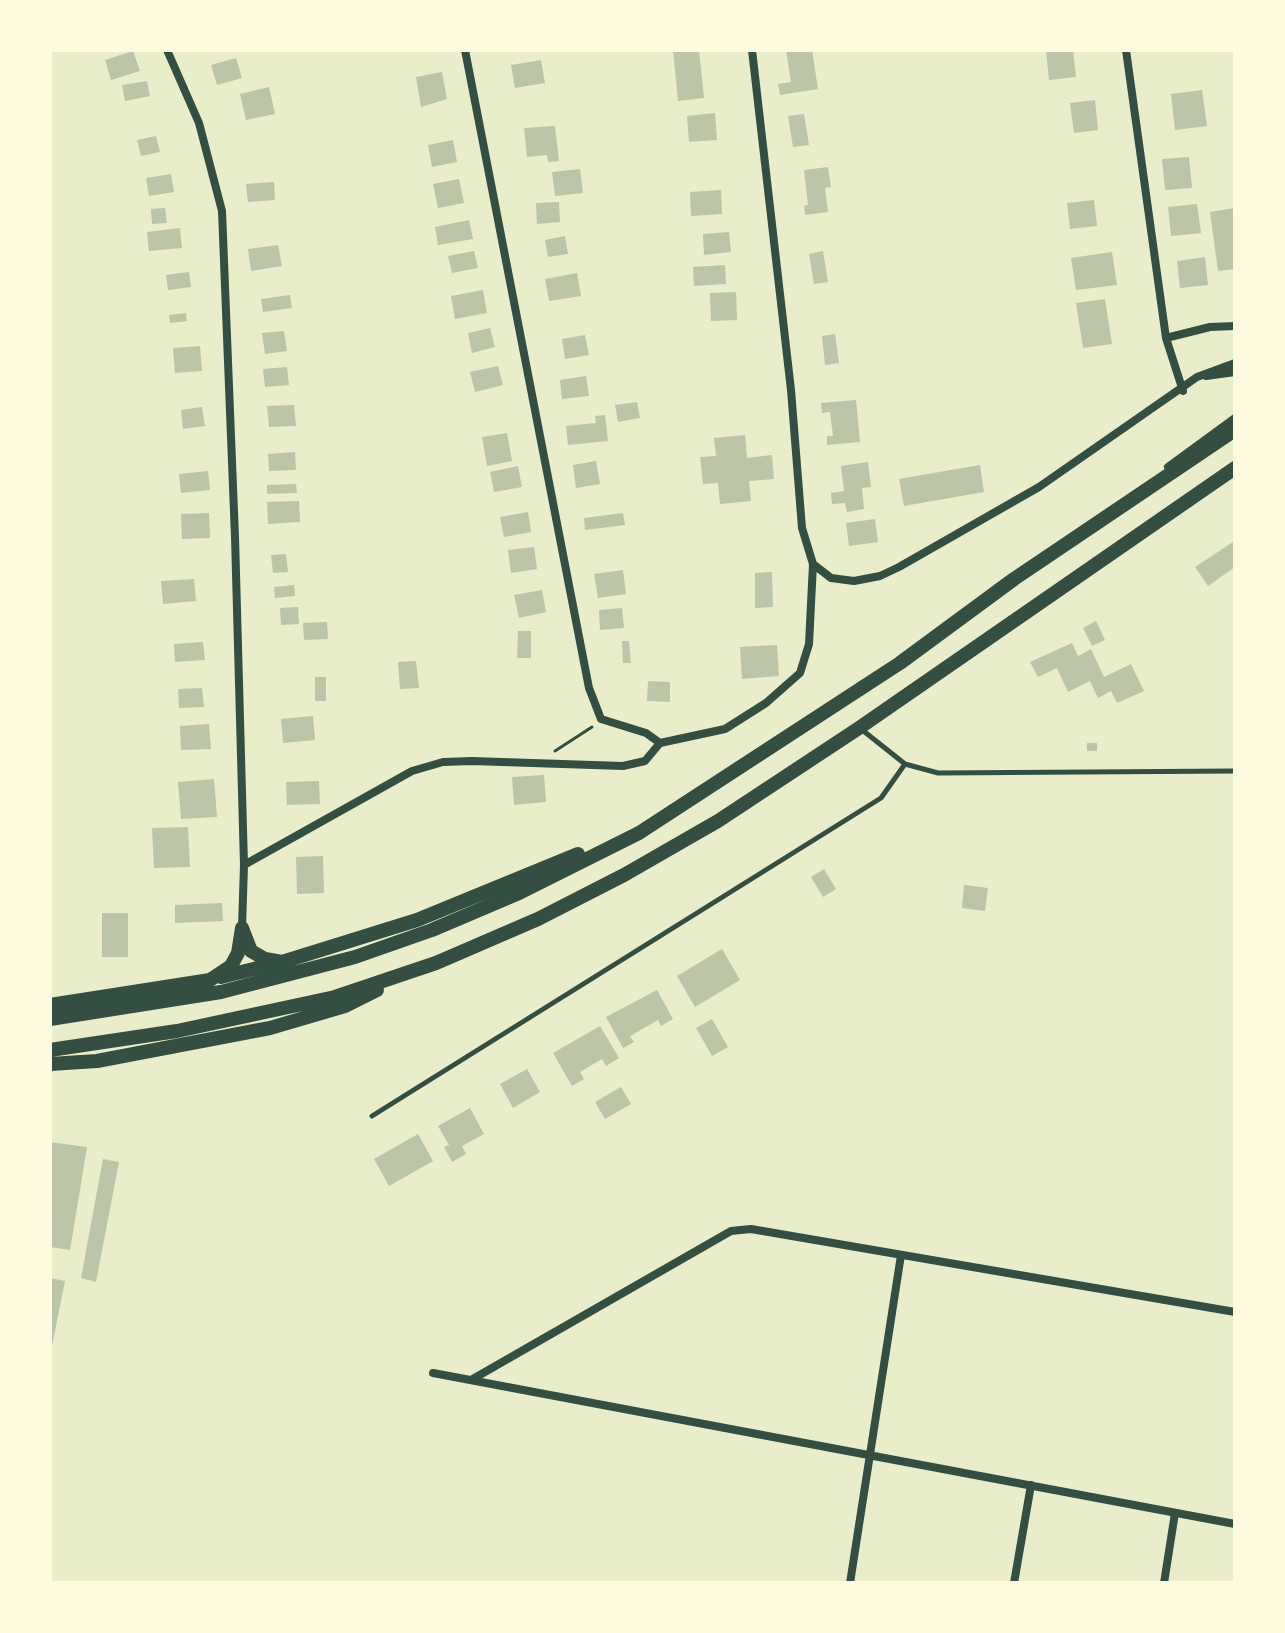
<!DOCTYPE html>
<html>
<head>
<meta charset="utf-8">
<style>
  body { margin:0 }
  #map { position:relative; width:1285px; height:1633px; overflow:hidden; background:#e9edc9; font-family:"Nunito Sans",sans-serif }
  canvas { display:block }
  .frame { position:absolute; inset:0; border:52px solid #fefae0; pointer-events:none }
</style>
</head>
<body>
<div id="map">
<canvas width="1285" height="1633"></canvas>
<div class="frame"></div>
</div>
<script>
const c = document.querySelector('canvas').getContext('2d');
c.lineJoin = 'round';
function paint(path, color) { c.fillStyle = color; c.fill(path, 'evenodd'); }
const toPath = rows => new Path2D(rows.map(r => 'M' + r).join(''));
function stroke(path, color, width, dash) { c.strokeStyle = color; c.lineWidth = width; c.lineCap = dash ? 'butt' : 'round'; c.setLineDash(dash || []); c.stroke(path); }
paint(toPath([
  [673,50,699,50,704,98,678,101],
  [786,50,812,50,818,89,780,95,778,84,791,82],
  [1046,50,1073,50,1076,77,1049,80],
  [133,51,140,71,111,80,105,60],
  [236,58,242,78,217,85,211,65],
  [541,60,545,83,515,88,511,65],
  [442,72,447,99,421,107,416,77],
  [147,81,150,96,125,101,122,85],
  [269,87,275,114,246,120,240,94],
  [1202,90,1207,126,1175,130,1171,94],
  [1095,100,1098,130,1074,133,1070,103],
  [715,113,717,140,689,142,687,116],
  [804,114,809,145,793,147,788,116],
  [555,126,559,161,548,162,547,155,527,157,524,128],
  [156,136,160,152,141,156,137,140],
  [453,140,457,162,432,167,428,145],
  [1189,157,1192,188,1165,190,1162,159],
  [828,167,831,187,825,188,828,212,805,215,804,206,808,205,804,170],
  [580,169,583,193,555,196,552,172],
  [171,174,174,192,149,196,146,178],
  [459,179,464,203,438,208,433,184],
  [274,182,275,200,248,202,246,184],
  [721,190,722,214,691,216,690,192],
  [1094,200,1097,226,1070,229,1067,203],
  [559,202,560,222,537,224,536,203],
  [1197,204,1201,233,1171,236,1168,207],
  [165,208,167,223,152,224,151,209],
  [1235,208,1235,269,1218,271,1210,212],
  [469,220,473,239,438,245,435,227],
  [180,228,182,248,149,251,147,232],
  [729,232,731,252,704,255,703,234],
  [565,236,568,254,548,257,545,240],
  [278,245,282,266,251,271,248,249],
  [474,251,478,268,452,273,448,256],
  [823,251,828,282,814,284,809,254],
  [1112,252,1117,285,1076,290,1071,258],
  [1205,257,1208,285,1180,288,1177,261],
  [725,265,726,284,694,286,693,267],
  [189,272,191,287,168,290,166,275],
  [577,273,581,296,549,301,545,279],
  [483,290,487,313,455,319,451,296],
  [736,292,737,320,711,321,710,293],
  [290,295,292,308,263,312,261,299],
  [1105,299,1112,344,1083,348,1076,303],
  [186,313,187,321,170,323,169,315],
  [490,328,495,347,472,353,468,333],
  [284,331,287,351,265,354,262,333],
  [835,334,839,363,825,365,822,336],
  [585,335,589,355,565,359,562,339],
  [200,346,202,371,175,373,173,348],
  [498,366,503,385,475,392,470,372],
  [287,367,289,385,265,387,263,369],
  [586,376,589,396,562,399,560,380],
  [856,400,860,442,827,445,827,436,833,436,830,412,822,413,821,403],
  [637,402,640,418,618,422,615,405],
  [294,405,296,426,269,427,267,406],
  [202,407,205,426,183,429,181,410],
  [605,415,608,441,568,445,566,426,596,423,595,416],
  [507,433,512,461,487,466,482,437],
  [745,435,747,458,772,455,774,479,749,481,751,501,720,504,718,483,703,484,700,457,716,456,714,438],
  [295,452,296,470,269,471,268,454],
  [596,461,600,484,576,488,573,465],
  [868,462,871,487,862,488,864,509,847,512,845,503,832,504,831,493,844,491,841,466],
  [980,465,984,492,904,506,899,479],
  [518,466,522,487,494,492,490,472],
  [208,471,210,490,181,493,179,474],
  [296,484,297,493,267,494,267,485],
  [299,501,300,522,268,524,267,502],
  [528,512,531,532,504,537,500,517],
  [209,513,210,538,182,539,181,514],
  [623,513,625,525,585,530,584,518],
  [875,519,878,542,849,546,846,523],
  [1233,542,1235,567,1208,586,1195,567],
  [534,547,537,569,511,573,508,550],
  [286,554,288,572,273,573,271,555],
  [623,570,626,594,598,598,594,574],
  [772,572,773,607,755,608,755,573],
  [194,579,196,601,163,604,161,581],
  [294,585,295,596,275,598,274,587],
  [542,590,546,612,519,618,514,595],
  [298,607,299,624,281,625,280,608],
  [622,608,624,628,600,630,599,610],
  [1096,621,1105,640,1092,646,1083,628],
  [327,622,328,639,304,640,303,623],
  [518,631,531,631,531,658,517,658],
  [622,641,629,641,631,663,623,663],
  [203,642,205,660,175,662,174,644],
  [1072,643,1078,656,1091,649,1104,677,1131,664,1144,691,1117,703,1111,691,1098,698,1090,681,1068,692,1057,668,1038,677,1030,662],
  [777,645,779,676,742,679,740,647],
  [416,661,419,688,400,689,398,662],
  [315,677,326,677,326,701,315,701],
  [648,681,670,682,670,702,647,701],
  [202,688,204,707,179,708,178,689],
  [313,716,315,740,283,743,281,719],
  [209,724,211,749,181,750,180,726],
  [1087,743,1097,743,1097,751,1087,751],
  [544,775,546,802,514,805,512,777],
  [214,779,217,817,181,819,178,782],
  [319,781,320,804,287,805,286,782],
  [188,827,190,867,154,868,152,828],
  [323,856,324,893,297,894,296,857],
  [824,869,836,889,823,897,811,877],
  [964,885,988,888,985,911,962,908],
  [222,903,223,921,175,923,175,905],
  [102,913,128,913,128,957,102,957],
  [722,949,740,980,695,1007,677,976],
  [657,990,673,1019,661,1026,658,1020,630,1036,634,1042,623,1048,606,1017],
  [712,1019,728,1047,712,1056,696,1028],
  [600,1026,619,1058,606,1066,602,1059,580,1072,584,1079,572,1086,553,1053],
  [527,1069,540,1092,513,1108,500,1084],
  [621,1087,631,1104,605,1119,595,1102],
  [470,1108,484,1134,462,1146,466,1154,452,1162,444,1147,449,1145,438,1126],
  [418,1134,433,1161,389,1186,374,1159],
  [50,1142,87,1147,70,1250,50,1247],
  [103,1159,119,1162,96,1282,81,1278],
  [50,1278,65,1281,51,1351,50,1351]
]), '#bcc5a7');
stroke(toPath([
  [555,751,592,727]
]), '#344e41', 3);
stroke(toPath([
  [905,764,938,773,1235,771],
  [372,1116,881,798,905,764,861,729]
]), '#344e41', 5);
stroke(toPath([
  [167,50,199,123,222,211,235,537,244,865,242,928],
  [465,50,589,688,601,719,646,733,660,743],
  [752,50,791,390,802,528,813,564],
  [1126,50,1166,338,1183,391],
  [1166,338,1210,327,1235,326],
  [1206,376,1235,372],
  [1168,467,1235,418],
  [244,865,412,771,443,762,472,761,623,766,645,761,660,743,725,729,766,703,800,673,809,644,813,564,831,578,854,581,880,576,899,567,1039,487,1197,377,1235,363],
  [433,1373,1235,1524],
  [471,1380,731,1231,751,1229,1235,1312],
  [850,1583,901,1255],
  [1014,1583,1031,1485],
  [1164,1583,1175,1513]
]), '#344e41', 8);
stroke(toPath([
  [221,977,278,963],
  [50,1005,210,980,231,966,238,953,242,928,251,951,265,959,282,962,417,920,578,854],
  [50,1019,221,992,355,957,432,930,519,893,639,833,900,663,1014,579,1235,430],
  [50,1050,177,1031,335,997,436,963,538,919,624,875,718,821,859,728,1235,468],
  [50,1064,97,1061,270,1028,345,1006,377,990]
]), '#344e41', 14);
</script>
</body>
</html>
